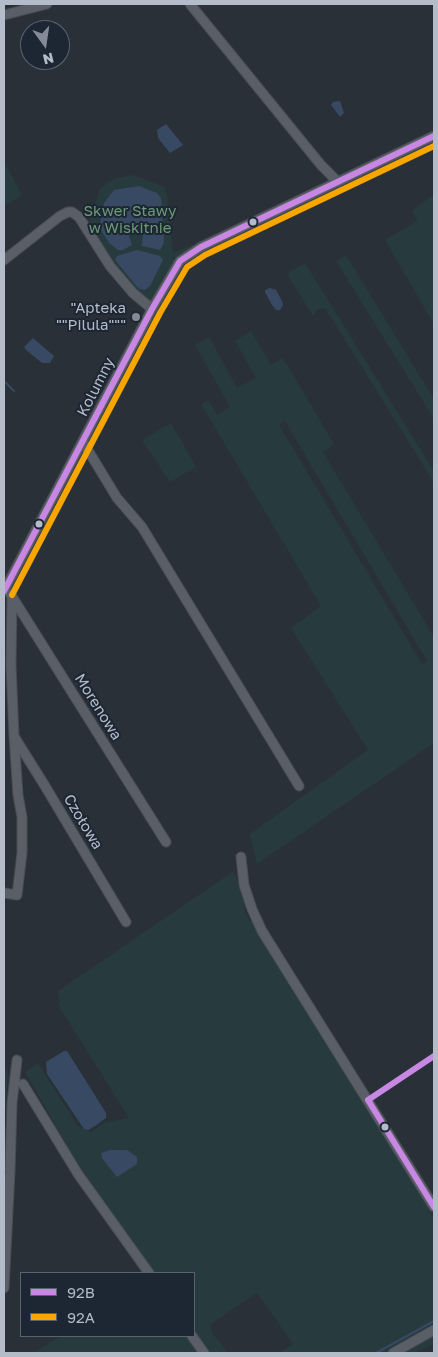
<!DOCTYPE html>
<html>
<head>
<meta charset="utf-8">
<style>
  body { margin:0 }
  #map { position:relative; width:438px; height:1357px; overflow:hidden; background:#2a3038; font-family:"Golos Text",sans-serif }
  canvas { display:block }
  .frame { position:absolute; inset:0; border:5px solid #b4bcc9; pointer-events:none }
  .legend { position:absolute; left:20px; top:1272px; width:175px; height:65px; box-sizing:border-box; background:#1d2633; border:1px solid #59626f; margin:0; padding:6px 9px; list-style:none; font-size:15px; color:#b4bcc9 }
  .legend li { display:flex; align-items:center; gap:10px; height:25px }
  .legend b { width:25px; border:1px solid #59626f }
  .north { position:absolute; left:20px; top:20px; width:50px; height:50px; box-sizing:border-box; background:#1d2633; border:1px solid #59626f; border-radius:50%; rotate:166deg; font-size:14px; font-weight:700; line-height:20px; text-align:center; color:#b4bcc9 }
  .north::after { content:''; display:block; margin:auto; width:18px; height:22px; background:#848b96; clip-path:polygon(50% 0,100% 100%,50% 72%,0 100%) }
</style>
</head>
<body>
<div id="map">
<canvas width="438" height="1357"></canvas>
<div class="frame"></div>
<ul class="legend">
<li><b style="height:6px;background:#c787e3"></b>92B</li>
<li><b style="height:6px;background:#f7a600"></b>92A</li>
</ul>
<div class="north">N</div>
</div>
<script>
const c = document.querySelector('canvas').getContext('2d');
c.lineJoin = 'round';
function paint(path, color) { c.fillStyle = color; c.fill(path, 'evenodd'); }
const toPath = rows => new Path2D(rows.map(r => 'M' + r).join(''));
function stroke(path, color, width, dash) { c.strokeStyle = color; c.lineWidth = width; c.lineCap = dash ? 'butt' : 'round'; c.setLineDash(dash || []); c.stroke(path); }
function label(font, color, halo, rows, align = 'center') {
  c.font = font + ' "Golos Text",sans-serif'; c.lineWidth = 4; c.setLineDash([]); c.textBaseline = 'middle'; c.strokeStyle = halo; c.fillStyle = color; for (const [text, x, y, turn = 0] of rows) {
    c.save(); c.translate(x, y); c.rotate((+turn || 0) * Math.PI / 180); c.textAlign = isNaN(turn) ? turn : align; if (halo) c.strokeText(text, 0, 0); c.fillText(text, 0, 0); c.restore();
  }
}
paint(toPath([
  [4,161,22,196,4,206],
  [134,175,164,187,167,194,173,253,205,240,192,246,176,258,172,257,175,260,150,301,144,302,113,267,86,223,89,222,100,188,116,178],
  [434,195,434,324,385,240,417,221,412,210],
  [346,255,434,399,434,419,336,261],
  [305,263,434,471,434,483,325,308,318,309,313,316,287,274],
  [251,331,271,365,283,358,334,444,323,452,434,637,434,743,257,864,250,834,368,750,291,628,321,606,201,404,208,400,217,415,230,407,195,345,209,337,237,388,256,378,235,341],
  [284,421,285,421,427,661,422,664,279,425],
  [171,423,196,467,170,482,142,440],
  [234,871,245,905,244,908,249,921,252,922,268,950,416,1186,434,1219,434,1324,383,1353,279,1353,293,1344,257,1293,211,1324,212,1333,228,1353,208,1353,194,1333,194,1273,153,1273,73,1156,25,1072,38,1063,78,1126,91,1132,104,1123,129,1118,58,1005,60,1001,58,991],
  [4,1065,8,1072,4,1137],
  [434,1334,434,1344,414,1353,401,1353],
  [60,1336,186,1336,198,1353,34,1353]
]), '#273a3e');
paint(toPath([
  [340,101,344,113,340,117,331,105,333,102],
  [166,124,183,145,170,153,158,138,157,130],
  [139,186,157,193,161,198,164,240,163,245,160,250,142,246,143,232,140,229,135,227,129,229,128,233,132,245,123,250,118,250,109,243,99,227,104,203,114,190],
  [137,250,160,256,163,260,150,286,145,290,140,289,137,287,115,260,117,256],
  [270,288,276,290,282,301,283,305,280,310,276,310,272,305,265,292,265,290],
  [33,338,54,356,50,363,42,363,26,350,24,347],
  [64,1051,67,1051,106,1113,106,1118,95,1126,88,1130,84,1129,47,1074,46,1062],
  [110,1150,127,1150,137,1157,137,1164,117,1177,102,1158,101,1153]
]), '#384963');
stroke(toPath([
  [4,381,14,391],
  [376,1353,434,1321]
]), '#384963', 2);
const minor = toPath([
  [190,4,321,165,338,182],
  [4,15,47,4],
  [4,260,60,216,68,212,72,212,79,217,110,266,133,293,152,309],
  [83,442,117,498,142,527,299,786],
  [4,591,152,309,180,261,201,247,434,136],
  [11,595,166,842],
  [15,738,45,786,126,922],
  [241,857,244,885,252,909,262,931,434,1207],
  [4,893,17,895,22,853,22,817,18,795,14,736,11,665,12,596],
  [23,1084,78,1174,149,1273],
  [4,1288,10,1172,12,1103,17,1060],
  [192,1336,204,1353],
  [393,1353,434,1330]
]);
stroke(minor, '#484c53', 11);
stroke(minor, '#5a5e66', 9);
stroke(toPath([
  [4,591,152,309,180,261,201,247,434,136],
  [368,1100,434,1207],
  [368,1100,434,1056]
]), '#c787e3', 6);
stroke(toPath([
  [12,595,160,313,187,267,205,255,434,146]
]), '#f7a600', 6);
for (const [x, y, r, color] of [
  [253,222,4.5,"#b4bcc9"],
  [136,317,5,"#848b96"],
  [39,524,4.5,"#b4bcc9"],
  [385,1127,4.5,"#b4bcc9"]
]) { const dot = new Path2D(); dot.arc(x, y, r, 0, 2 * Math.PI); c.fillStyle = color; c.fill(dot); stroke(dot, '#1d2633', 2); }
label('15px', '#6b9a76', '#1d2633', [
  ["Skwer Stawy",130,211],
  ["w Wiskitnie",130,228]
]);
label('15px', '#b4bcc9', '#1d2633', [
  ["\"Apteka",126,308],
  ["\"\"Pilula\"\"\"",126,325]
], 'right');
label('15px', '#b4bcc9', '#1d2633', [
  ["Kolumny",96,387,-63],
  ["Morenowa",98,707,58],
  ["Czołowa",83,822,59]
]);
</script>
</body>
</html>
